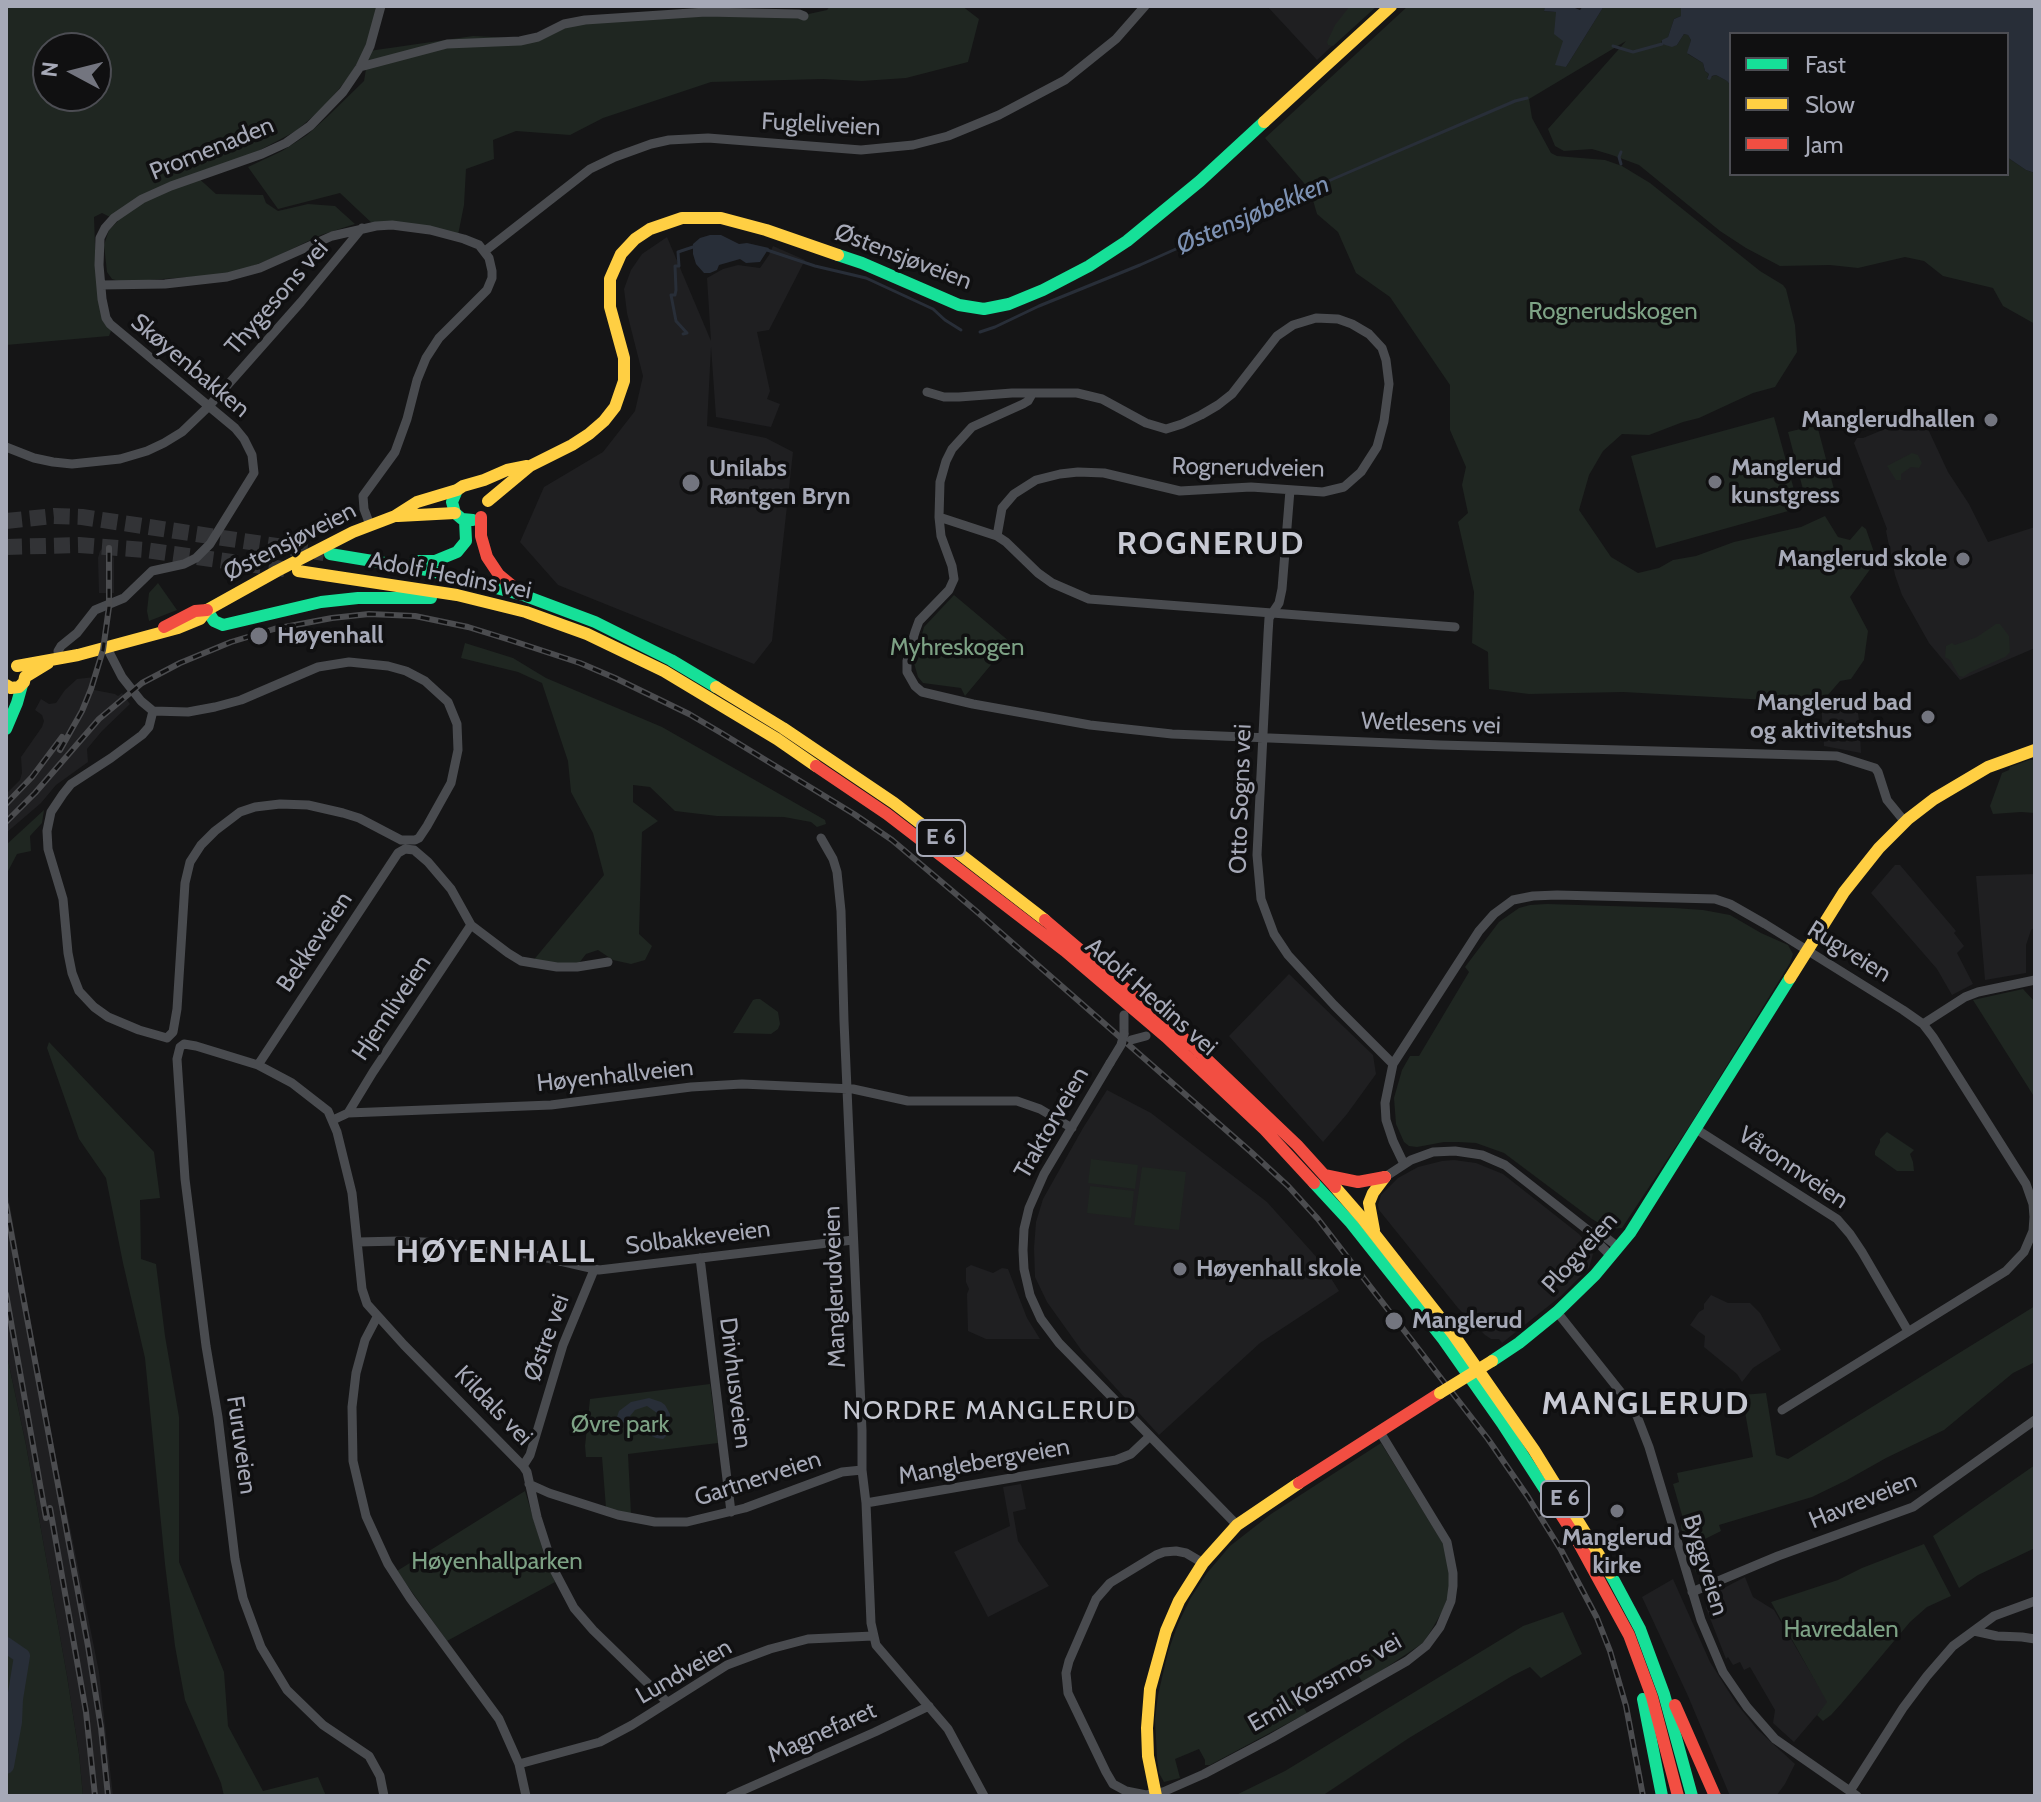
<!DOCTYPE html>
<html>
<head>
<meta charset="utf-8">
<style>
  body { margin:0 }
  #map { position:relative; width:2041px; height:1802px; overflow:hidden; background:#151516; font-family:Cabin,sans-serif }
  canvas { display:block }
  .frame { position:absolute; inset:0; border:8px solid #a6a9b7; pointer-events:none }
  .legend { position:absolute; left:1729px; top:32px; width:280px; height:144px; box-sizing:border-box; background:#101011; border:2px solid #4c4d53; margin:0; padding:10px 14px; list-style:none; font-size:24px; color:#a6a9b7 }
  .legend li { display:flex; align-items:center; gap:16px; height:40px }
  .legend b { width:40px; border:2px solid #4c4d53 }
  .north { position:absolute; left:32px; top:32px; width:80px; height:80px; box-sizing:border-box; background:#101011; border:2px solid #4c4d53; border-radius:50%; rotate:277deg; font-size:22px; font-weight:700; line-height:32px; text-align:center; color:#a6a9b7 }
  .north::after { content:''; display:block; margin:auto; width:28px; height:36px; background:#73757f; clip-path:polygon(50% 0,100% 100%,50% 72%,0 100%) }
</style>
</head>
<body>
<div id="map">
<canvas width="2041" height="1802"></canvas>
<div class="frame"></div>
<ul class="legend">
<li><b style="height:10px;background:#16e098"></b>Fast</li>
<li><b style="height:10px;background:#ffcf43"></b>Slow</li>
<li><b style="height:10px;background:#f24e42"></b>Jam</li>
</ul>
<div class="north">N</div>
</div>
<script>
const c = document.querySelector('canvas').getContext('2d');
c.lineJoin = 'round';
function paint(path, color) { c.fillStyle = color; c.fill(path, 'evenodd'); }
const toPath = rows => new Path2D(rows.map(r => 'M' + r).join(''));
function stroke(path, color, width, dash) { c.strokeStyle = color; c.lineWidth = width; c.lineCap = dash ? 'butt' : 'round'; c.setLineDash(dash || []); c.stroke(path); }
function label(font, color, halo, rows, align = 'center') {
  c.font = font + ' Cabin,sans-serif'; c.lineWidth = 7; c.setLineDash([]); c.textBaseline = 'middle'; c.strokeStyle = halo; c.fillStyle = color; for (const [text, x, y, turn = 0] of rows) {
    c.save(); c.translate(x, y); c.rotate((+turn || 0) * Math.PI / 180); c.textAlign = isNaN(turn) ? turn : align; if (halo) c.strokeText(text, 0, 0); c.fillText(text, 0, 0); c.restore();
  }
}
paint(toPath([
  [1267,6,1375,6,1317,60],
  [667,237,711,341,707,278,723,269,738,265,760,268,769,255,773,246,805,260,769,330,757,332,770,391,767,399,780,404,771,427,716,417,711,347,707,426,766,438,793,452,772,641,754,664,558,585,520,542,544,487,603,452,635,411,643,376,627,313,624,289,631,270,642,254],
  [1912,408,1916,409,1921,414,1948,472,1969,504,1988,542,2035,527,2035,648,1960,680,1929,643,1902,595,1895,575,1886,531,1887,529,1854,443,1857,438,1863,438,1907,420,1904,412],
  [104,547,110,549,114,558,114,593,99,593,98,558,100,551],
  [95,677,94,690,115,694,118,696,122,693,130,704,102,731,87,749,88,762,56,785,41,803,6,833,6,794,20,780,22,773,21,757,42,727,44,721,42,715,35,710,41,699,49,704,56,703,65,690,77,679],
  [1821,703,1857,706,1859,720,1861,753,1824,746],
  [1895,865,1900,865,1956,931,1954,933,1964,946,1957,953,1973,984,1952,995,1937,969,1871,893],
  [2035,874,2035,927,2031,930,2026,945,2026,973,1985,980,1976,876],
  [1289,974,1373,1055,1376,1074,1347,1114,1323,1142,1229,1036],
  [1107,1090,1151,1113,1267,1202,1320,1261,1339,1291,1260,1343,1159,1435,1082,1351,1047,1302,1035,1277,1034,1248,1036,1222,1043,1199,1083,1128],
  [1454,1160,1476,1163,1503,1174,1579,1234,1587,1243,1593,1254,1589,1268,1561,1296,1502,1343,1499,1339,1491,1339,1485,1335,1458,1308,1379,1210,1378,1205,1381,1195,1398,1178,1418,1167,1442,1161],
  [6,1184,48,1417,99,1672,113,1796,83,1796,79,1754,67,1676,26,1445,6,1351],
  [971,1265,993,1273,1002,1268,1008,1269,1027,1318,1040,1339,986,1339,968,1331,967,1294,969,1289,966,1282,966,1268],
  [1711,1295,1728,1303,1750,1303,1760,1313,1781,1350,1753,1368,1742,1382,1737,1374,1704,1347,1705,1336,1690,1325,1699,1312,1704,1309,1704,1304],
  [1021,1484,1026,1509,1013,1512,1018,1541,1049,1586,988,1617,954,1552,1010,1526,1003,1487],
  [1745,1577,1753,1597,1774,1610,1828,1702,1794,1742,1773,1723,1775,1710,1750,1667,1744,1670,1740,1662,1733,1665,1728,1657,1726,1659,1706,1608,1707,1602,1718,1591],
  [1673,1579,1710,1662,1736,1703,1757,1729,1795,1764,1785,1784,1776,1796,1730,1796,1688,1696,1642,1597]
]), '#1f1f21');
paint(toPath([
  [6,6,379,6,373,27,362,55,348,78,325,106,296,131,245,158,195,175,216,194,263,195,266,203,278,211,308,204,335,206,355,224,321,235,271,259,231,274,122,282,112,279,107,272,104,245,109,230,118,221,102,213,94,217,95,245,100,306,111,331,109,336,6,345],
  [48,48,96,48,96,96,48,96],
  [830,6,962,6,979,19,968,62,906,78,862,81,823,79,711,82,603,118,570,135,516,131,493,140,494,159,466,169,464,205,458,235,375,226,340,193,278,209,248,167,282,151,307,135,327,117,364,81,369,51,473,36,530,39,565,23,675,13,804,15,827,10],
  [1350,6,1377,6,1333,46,1328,45,1327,42,1335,25],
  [1408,6,1545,6,1544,11,1556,12,1563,41,1566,67,1604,6,1681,6,1681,16,1674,19,1668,37,1661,42,1662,44,1677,45,1684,34,1688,35,1691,40,1688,54,1703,63,1705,71,1709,74,1707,78,1716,75,1727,81,1731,86,1731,174,2007,174,2007,157,2026,170,2035,173,2035,324,2003,306,1993,288,1943,276,1924,261,1905,257,1858,268,1830,265,1780,266,1746,248,1720,231,1639,165,1612,155,1592,149,1564,151,1555,146,1548,129,1626,41,1529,99,1532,118,1551,153,1557,156,1605,160,1622,166,1650,183,1760,271,1783,285,1786,289,1795,325,1797,352,1775,387,1753,393,1699,418,1683,422,1649,435,1622,434,1603,451,1589,475,1579,510,1611,557,1638,573,1659,568,1673,560,1696,556,1734,542,1801,527,1825,516,1838,537,1850,540,1862,526,1866,529,1876,558,1871,568,1850,597,1868,631,1864,660,1851,679,1840,681,1821,703,1623,692,1529,694,1489,689,1488,652,1472,643,1474,592,1458,522,1468,513,1462,485,1466,467,1450,430,1450,385,1390,297,1356,273,1338,232,1317,214,1310,190,1265,138],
  [1774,417,1799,508,1656,548,1631,456],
  [1817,425,1835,493,1806,501,1788,432],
  [1912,453,1918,455,1922,463,1919,468,1911,467,1901,474,1901,480,1896,480,1887,466],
  [158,583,177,610,149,621,147,611,149,593],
  [954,595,1010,642,965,696,961,688,923,683,918,677,914,663,924,627],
  [1996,624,2000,624,2009,636,2010,652,2005,657,1969,673,1963,677,1959,676,1950,660,1945,657,1946,646,1952,643,1955,645,1977,637],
  [465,643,513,658,546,678,662,727,825,820,826,824,817,827,811,822,784,817,717,816,675,811,650,787,633,785,633,802,658,821,642,832,639,934,652,946,645,960,631,964,613,960,598,950,586,954,576,967,532,962,604,875,593,833,571,792,568,761,542,683,518,672,461,658],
  [2029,760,2035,760,2035,813,2021,812,1993,814,1990,806,2002,773,2009,770,2010,767],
  [44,810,42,823,30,836,31,851,17,854,6,875,6,845],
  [1547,904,1674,908,1703,910,1730,915,1761,933,1788,945,1793,954,1790,963,1692,1122,1622,1228,1609,1229,1592,1219,1504,1153,1476,1143,1458,1142,1444,1142,1417,1147,1409,1146,1404,1142,1396,1124,1394,1098,1402,1070,1410,1056,1419,1056,1469,972,1465,967,1499,922,1519,908,1530,905],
  [2023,989,2035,1002,2035,1098,1973,1000],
  [756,999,760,999,778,1012,780,1024,778,1029,771,1034,733,1033,753,1000],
  [49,1042,154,1152,160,1198,140,1200,141,1259,156,1264,165,1336,179,1417,179,1562,224,1672,228,1726,263,1791,318,1777,326,1796,224,1796,221,1783,185,1700,175,1646,165,1564,145,1358,123,1263,106,1178,79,1139,47,1048],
  [1887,1132,1914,1150,1910,1154,1913,1162,1914,1171,1897,1171,1875,1155,1875,1151,1880,1142,1880,1139],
  [1091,1159,1138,1165,1135,1189,1088,1183],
  [1142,1167,1186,1172,1179,1230,1134,1225],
  [1090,1186,1134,1191,1131,1218,1087,1213],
  [2035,1306,2035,1362,2013,1373,1944,1430,1886,1458,1847,1480,1812,1497,1719,1525,1721,1531,1695,1544,1706,1578,1696,1573,1681,1528,1681,1524,1684,1522,1673,1484,1679,1482,1677,1473,1753,1457,1742,1395,1766,1393,1776,1455,1788,1459],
  [6,1351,26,1445,67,1676,79,1754,83,1796,6,1796],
  [710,1384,718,1443,628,1454,631,1514,606,1508,602,1457,586,1457,585,1446,590,1399],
  [1381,1443,1447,1550,1450,1577,1449,1593,1443,1610,1432,1629,1423,1643,1363,1683,1348,1659,1300,1687,1292,1689,1307,1713,1210,1765,1205,1765,1205,1760,1199,1749,1175,1759,1180,1778,1164,1782,1159,1773,1157,1758,1155,1719,1158,1695,1168,1652,1178,1624,1190,1599,1207,1573,1230,1546,1271,1514],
  [2035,1465,2035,1548,1978,1575,1959,1588,1933,1536],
  [525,1491,544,1554,555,1582,447,1641,397,1571],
  [1924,1544,1951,1596,1927,1607,1910,1622,1841,1704,1831,1715,1823,1721,1817,1715,1827,1702,1771,1602,1838,1580,1862,1568],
  [1563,1612,1582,1654,1541,1678,1530,1667,1512,1676,1409,1738,1322,1796,1234,1796,1285,1771,1523,1626]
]), '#1f2621');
paint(toPath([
  [1545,6,1570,6,1580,10,1583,6,1604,6,1566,67,1555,65,1563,41,1554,34,1556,12,1544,11],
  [1681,6,2035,6,2035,173,2026,170,2007,157,2007,34,1731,34,1731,86,1727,81,1716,75,1712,76,1710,80,1707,79,1709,74,1705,71,1703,63,1687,53,1691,40,1688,35,1684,34,1677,45,1672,47,1662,44,1662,40,1668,37,1674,19,1681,16],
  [710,235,721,235,739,244,747,243,769,248,760,262,746,263,740,259,719,265,717,270,710,273,704,273,696,264,693,254,693,244,700,238],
  [649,1398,661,1402,665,1405,670,1414,670,1432,663,1439,656,1438,624,1423,617,1417,619,1411,631,1402],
  [647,1406,657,1413,660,1423,658,1431,632,1420,630,1416,635,1410]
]), '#282e38');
stroke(toPath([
  [1613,46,1633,52,1662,44],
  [1621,152,1619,157,1621,164],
  [767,250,815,266,866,278,933,309,945,320,961,330],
  [980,332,995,327,1039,306,1140,265,1333,179,1515,101,1527,98],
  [683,334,687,333,676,321,671,295,675,295,676,290,675,266,679,266,678,252,693,247]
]), '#282e38', 3);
stroke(toPath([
  [6,1645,22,1656,15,1699],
  [6,1701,15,1699,14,1722,6,1766]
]), '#282e38', 16);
stroke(toPath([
  [6,521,54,516,82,517,324,553],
  [6,547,79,545,145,550,291,570]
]), '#323336', 16, [16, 8]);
stroke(toPath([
  [360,67,447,44,520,41,538,37,564,24,585,20,706,12,799,14,804,16],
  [485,251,590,169,615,157,651,144,669,140,708,138,861,150,913,145,948,136,999,115,1065,80,1116,39,1145,6],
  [101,285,165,284,227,277,260,268,332,236,376,226,392,225,430,230,464,239,479,245,489,258,492,271,492,278,487,290,439,338,426,358,417,380,407,419,395,452,363,496,364,509,370,525],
  [927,392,944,397,959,397,1012,393,1077,393,1102,399,1146,423,1166,429,1182,424,1201,415,1218,405,1232,394,1277,336,1293,325,1316,318,1338,319,1352,324,1369,334,1382,348,1386,360,1389,384,1384,421,1377,447,1361,472,1344,487,1323,492,1251,487,1180,491,1104,473,1078,472,1060,474,1036,480,1014,494,1002,508,997,536,1006,542,1038,573,1052,583,1089,599,1455,627],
  [1032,394,1028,401,1023,404,972,427,952,449,946,461,940,482,939,517,941,536,952,566,954,579,949,590,919,621,915,632,907,661,907,672,915,686,922,692,973,704,1090,725,1172,734,1440,745,1837,756,1875,768,1878,772,1887,800,1905,822],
  [6,447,34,458,53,462,72,464,120,459,147,451,164,443,182,432,209,406,301,302,362,228],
  [1290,490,1282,589,1279,603,1269,618,1268,634,1257,855,1261,899,1274,934,1288,955,1334,1005,1393,1064],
  [939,517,997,536],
  [107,648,122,677,141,701,153,711,188,712,215,707,241,700,318,667,349,662,388,666,406,671,425,681,448,702,457,724,458,750,451,783,427,826,419,838,415,840,401,840,359,818,343,813,308,805,280,804,255,807,240,812,215,831,201,845,190,862,185,883,177,1009,173,1032,167,1038,139,1030,108,1017,94,1007,79,991,72,973,68,953,63,899,48,849,47,831,51,812,63,794,71,784,111,758,142,735,149,727,153,711],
  [59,659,58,651,61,646,77,633,95,610,124,598,152,571,184,564,196,558,210,544,254,473,252,455,244,439,235,428,110,324,106,318,102,299,99,265,100,238,105,228,114,218,142,199,171,186,262,154,286,143,310,126,343,92,360,67,370,46,381,6],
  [821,838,833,859,837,872,841,911,844,1021,862,1430,862,1470,866,1503,871,1623,876,1645,948,1729,984,1796],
  [1923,1024,1965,997,1978,992,2035,980],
  [1124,1034,1124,1015],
  [1131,1040,1146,1036],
  [1110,1063,1044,1174,1029,1208,1024,1229,1023,1250,1024,1269,1030,1295,1041,1319,1059,1343,1237,1525],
  [258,1065,398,853,405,849,414,850,428,862,451,889,471,925,508,953,521,961,557,967,577,967,608,962],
  [348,1113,373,1072,471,925],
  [333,1120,348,1113,551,1105,691,1087,742,1084,853,1089,908,1101,1017,1101,1040,1109,1072,1128],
  [1696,1129,1837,1219,1850,1234,1862,1252,1908,1331],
  [1404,1164,1393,1141,1386,1120,1385,1103,1393,1064,1479,931,1494,914,1513,900,1533,896,1557,895,1715,899,1730,904,1765,924,1903,1010,1923,1024,1933,1037,2026,1184,2033,1204,2034,1217,2033,1231,2024,1252,2006,1271,1782,1410],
  [1385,1177,1411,1160,1433,1152,1455,1151,1482,1155,1505,1165,1589,1231,1604,1236,1618,1247],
  [1589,1231,1598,1243,1611,1256],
  [358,1242,399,1241,446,1243,534,1255,599,1270,853,1240],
  [700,1258,731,1512],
  [1557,1312,1627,1400,1637,1416,1649,1447,1701,1620,1723,1672,1747,1707,1775,1739,1857,1796],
  [377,1317,365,1340,356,1373,352,1407,353,1461,366,1516,388,1564,410,1598,499,1719,519,1764,526,1796],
  [523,1466,530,1455,563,1345,594,1270],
  [529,1484,549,1493,618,1515,655,1522,687,1522,745,1508,842,1472,862,1470],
  [866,1503,1116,1460,1131,1454,1150,1436],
  [1203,1563,1186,1553,1176,1551,1164,1552,1156,1555,1110,1583,1096,1599,1069,1661,1066,1673,1068,1693,1106,1772,1113,1784,1126,1791,1146,1795,1163,1792,1204,1774,1272,1738,1407,1661,1426,1646,1440,1627,1451,1601,1453,1586,1453,1573,1447,1542,1380,1432],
  [1692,1592,1778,1556,1913,1507,2035,1420],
  [1974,1631,1997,1636,2022,1637,2035,1639],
  [519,1764,600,1742,632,1725,727,1665,770,1649,808,1639,873,1636],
  [1850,1791,1903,1708,1927,1676,1953,1646,1994,1616,2035,1601],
  [384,1796,380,1776,369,1756,323,1725,287,1690,261,1647,243,1598,235,1559,218,1417,206,1346,185,1179,177,1059,180,1047,184,1044,196,1046,258,1065,292,1083,328,1111,337,1132,352,1193,362,1289,367,1304,404,1345,523,1466,527,1472,537,1517,554,1570,574,1608,593,1630,667,1702],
  [730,1796,875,1732,929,1706]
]), '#494b4f', 9);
stroke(toPath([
  [838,255,862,263,959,305,984,309,1009,304,1043,290,1089,266,1127,241,1200,181,1264,122],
  [457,490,452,502,455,513,462,519,473,520],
  [330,554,427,570,523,595,595,622,671,660,716,687],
  [415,561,435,561,457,552,466,541,465,520],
  [207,610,214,621,223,625,321,602,358,598,431,598],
  [6,729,17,703,22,685],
  [1314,1183,1351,1223,1443,1339,1502,1423,1551,1499],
  [1492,1361,1519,1343,1557,1312,1595,1275,1630,1233,1790,978],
  [1610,1573,1640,1629,1664,1694,1692,1796],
  [1643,1699,1662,1796]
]), '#16e098', 12);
stroke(toPath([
  [1264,122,1391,6],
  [488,501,530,466,572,445,589,434,604,421,615,407,624,381,624,358,610,307,610,279,621,254,635,239,650,229,682,218,721,218,766,230,838,255],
  [398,516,455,513],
  [298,571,457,595,526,612,587,634,664,671,777,739,816,766],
  [17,666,78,655,178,628,200,619,207,610,277,571,353,532,395,516,417,502,457,490,463,486,484,480,507,470,527,466],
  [6,685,11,688,19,687,24,682,25,677,48,663],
  [716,687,783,728,894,803,1045,920],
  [1790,978,1844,892,1879,848,1908,819,1934,799,1988,767,2035,750],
  [1335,1187,1362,1218,1453,1334,1534,1450,1610,1573],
  [1374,1230,1369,1203,1373,1193,1385,1177],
  [1156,1796,1148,1756,1147,1728,1150,1689,1166,1631,1179,1601,1203,1563,1237,1525,1299,1483]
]), '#ffcf43', 12);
stroke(toPath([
  [481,517,481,536,487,557,499,575,516,589],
  [164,627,195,611,207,610],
  [816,766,887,814,1065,951,1166,1037,1265,1130,1314,1183],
  [1045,920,1193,1046,1297,1145,1335,1187],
  [1324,1175,1358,1182,1385,1177],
  [1299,1483,1440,1393],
  [1551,1499,1576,1538,1629,1635,1652,1697,1678,1796],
  [1675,1705,1715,1796]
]), '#f24e42', 12);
const rail = toPath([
  [60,750,82,711,91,689,103,650,109,607,109,548],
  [6,804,32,777,62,737],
  [6,822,35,793,99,719,142,683,180,663,231,642,274,629,332,618,369,614,415,616,468,627,510,640,580,663,615,678,689,714,723,734,854,814,892,840,976,911,1251,1152,1288,1186,1318,1219,1488,1439,1528,1497,1561,1550,1597,1618,1610,1651,1626,1706,1643,1796],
  [6,1205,88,1646,101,1728,108,1796],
  [6,1294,46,1518],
  [50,1508,86,1712,95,1796]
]);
stroke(rail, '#4b4c4f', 6);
stroke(rail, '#101011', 3, [9]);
stroke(toPath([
  [1110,1063,1121,1045,1124,1034]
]), '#494b4f', 9);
stroke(toPath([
  [1440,1393,1492,1361]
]), '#ffcf43', 12);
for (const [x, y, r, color] of [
  [1991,420,8,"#73757f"],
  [1715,482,8,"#73757f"],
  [691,483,10,"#73757f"],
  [1963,559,8,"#73757f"],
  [259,636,10,"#73757f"],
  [1928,717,8,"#73757f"],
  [1180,1269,8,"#73757f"],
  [1394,1321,10,"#73757f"],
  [1617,1511,8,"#73757f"]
]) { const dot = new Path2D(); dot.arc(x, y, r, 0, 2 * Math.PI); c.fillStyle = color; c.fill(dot); stroke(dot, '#101011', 3); }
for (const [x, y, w] of [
  [941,838,48],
  [1565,1499,48]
]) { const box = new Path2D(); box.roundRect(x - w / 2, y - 18, w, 36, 6); c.fillStyle = '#101011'; c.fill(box); stroke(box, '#a6a9b7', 2); }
label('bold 22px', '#a6a9b7', null, [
  ["E 6",941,838],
  ["E 6",1565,1499]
]);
label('24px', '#a6a9b7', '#101011', [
  ["Fugleliveien",821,125,3],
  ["Promenaden",212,149,-22],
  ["Østensjøveien",903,257,21],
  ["Thygesons vei",277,298,-49],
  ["Skøyenbakken",190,366,40],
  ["Rognerudveien",1248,468,1],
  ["Østensjøveien",290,542,-27],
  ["Adolf Hedins vei",450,576,11],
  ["Wetlesens vei",1431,724,2],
  ["Otto Sogns vei",1241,799,-88],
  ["Bekkeveien",315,942,-56],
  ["Rugveien",1849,952,32],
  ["Adolf Hedins vei",1151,997,41],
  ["Hjemliveien",392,1008,-56],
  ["Høyenhallveien",615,1076,-6],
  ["Traktorveien",1052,1123,-60],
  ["Våronnveien",1793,1168,34],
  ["Solbakkeveien",698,1238,-7],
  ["Plogveien",1580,1253,-48],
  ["Manglerudveien",835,1287,-92],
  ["Østre vei",547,1338,-70],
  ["Drivhusveien",735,1383,83],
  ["Kildals vei",493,1406,46],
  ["Furuveien",241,1445,82],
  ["Manglebergveien",984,1462,-10],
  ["Gartnerveien",758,1479,-18],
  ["Havreveien",1863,1501,-22],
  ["Byggveien",1705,1565,73],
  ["Lundveien",684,1672,-30],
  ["Emil Korsmos vei",1325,1683,-30],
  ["Magnefaret",822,1733,-24]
]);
label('24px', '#7da285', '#101011', [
  ["Rognerudskogen",1613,312],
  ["Myhreskogen",957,648],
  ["Øvre park",620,1425],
  ["Høyenhallparken",497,1562],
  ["Havredalen",1841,1630]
]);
label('bold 24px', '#a6a9b7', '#101011', [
  ["Manglerudhallen",1975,420,"right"],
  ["Manglerud",1731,468],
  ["kunstgress",1731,496],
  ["Unilabs",709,469],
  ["Røntgen Bryn",709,497],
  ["Manglerud skole",1947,559,"right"],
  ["Høyenhall",277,636],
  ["Manglerud bad",1912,703,"right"],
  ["og aktivitetshus",1912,731,"right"],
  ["Høyenhall skole",1196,1269],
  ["Manglerud",1412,1321],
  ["Manglerud",1617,1538,"center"],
  ["kirke",1617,1566,"center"]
], 'left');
label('italic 26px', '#7c91b3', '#101011', [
  ["Østensjøbekken",1253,215,-23]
]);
c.letterSpacing = '2px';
label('26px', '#c7c9d3', '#101011', [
  ["NORDRE MANGLERUD",990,1411]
]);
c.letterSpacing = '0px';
c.letterSpacing = '2px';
label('bold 32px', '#c7c9d3', '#101011', [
  ["ROGNERUD",1211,545],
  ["HØYENHALL",496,1253],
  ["MANGLERUD",1646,1405]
]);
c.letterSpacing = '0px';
</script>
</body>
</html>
